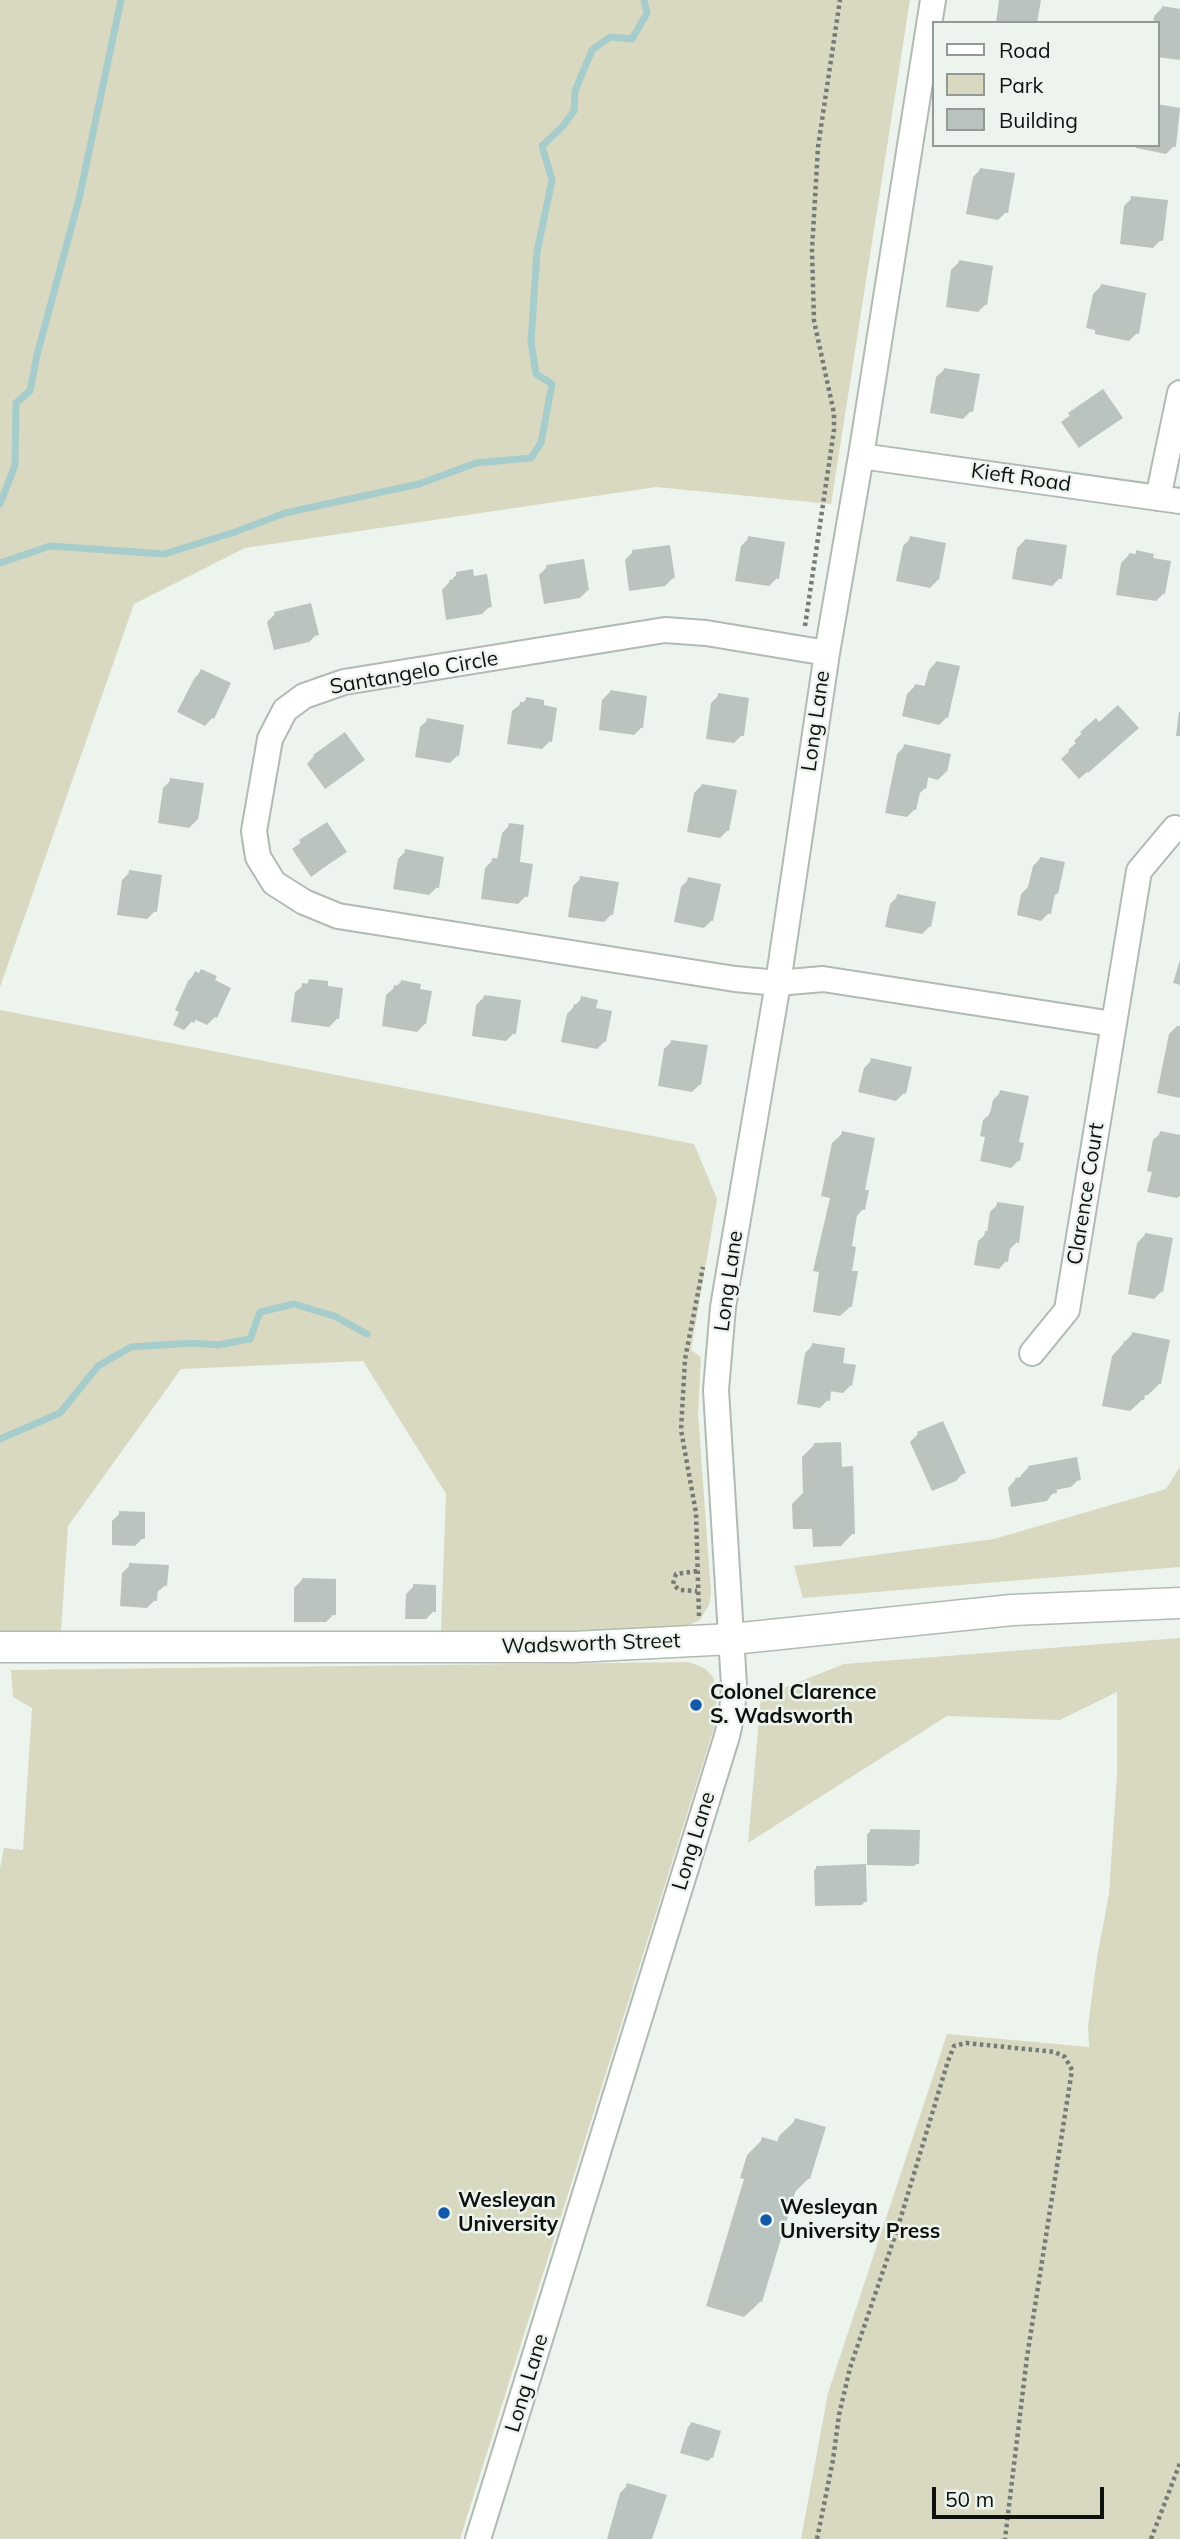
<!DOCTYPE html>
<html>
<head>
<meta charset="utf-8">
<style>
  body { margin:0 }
  #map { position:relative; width:1180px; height:2539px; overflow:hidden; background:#ecf4ed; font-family:Mulish,sans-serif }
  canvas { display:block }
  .legend { position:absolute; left:932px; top:21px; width:228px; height:126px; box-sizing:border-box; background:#ecf4ed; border:2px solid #949994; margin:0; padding:9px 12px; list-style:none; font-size:21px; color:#0f110f }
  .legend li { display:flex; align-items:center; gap:14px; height:35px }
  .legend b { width:35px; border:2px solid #949994 }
  .scale { position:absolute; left:932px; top:2487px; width:172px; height:32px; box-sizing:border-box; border:4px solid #0f110f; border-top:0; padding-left:9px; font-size:21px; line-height:24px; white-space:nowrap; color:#0f110f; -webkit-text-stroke:5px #ecf4ed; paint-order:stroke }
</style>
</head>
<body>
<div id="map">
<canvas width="1180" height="2539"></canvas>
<ul class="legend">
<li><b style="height:9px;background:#fff"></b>Road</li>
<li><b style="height:19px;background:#d9d9c1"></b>Park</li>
<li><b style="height:19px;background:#b9c4c0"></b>Building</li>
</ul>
<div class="scale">50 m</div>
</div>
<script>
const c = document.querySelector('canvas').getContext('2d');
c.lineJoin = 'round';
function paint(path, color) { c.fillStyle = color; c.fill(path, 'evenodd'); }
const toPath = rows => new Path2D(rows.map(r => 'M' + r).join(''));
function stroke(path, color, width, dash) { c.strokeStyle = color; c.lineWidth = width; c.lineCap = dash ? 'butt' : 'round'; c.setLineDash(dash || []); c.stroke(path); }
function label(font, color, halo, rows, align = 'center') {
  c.font = font + ' Mulish,sans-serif'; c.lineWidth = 5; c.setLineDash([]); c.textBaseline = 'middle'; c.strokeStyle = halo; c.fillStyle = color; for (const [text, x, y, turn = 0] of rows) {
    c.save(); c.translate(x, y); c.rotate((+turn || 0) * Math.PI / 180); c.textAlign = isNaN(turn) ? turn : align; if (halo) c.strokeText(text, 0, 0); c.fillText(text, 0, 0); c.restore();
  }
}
paint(toPath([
  [0,0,910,0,831,504,656,487,245,548,134,604,0,987],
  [0,1010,694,1144,717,1199,691,1350,701,1357,698,1413,711,1593,709,1605,700,1620,684,1627,623,1631,441,1632,446,1494,363,1361,181,1369,68,1526,61,1631,0,1631],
  [1180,1467,1180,1567,803,1598,794,1566,994,1539,1166,1489],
  [1180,1638,1180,2539,801,2539,828,2393,947,2034,1089,2047,1088,2026,1097,1958,1109,1894,1117,1775,1117,1692,1060,1720,947,1716,748,1843,761,1697,844,1664],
  [689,1662,706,1669,713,1677,717,1694,714,1728,460,2539,0,2539,0,1868,4,1848,23,1850,32,1708,13,1697,11,1670]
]), '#d9d9c1');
paint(toPath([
  [999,0,1039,0,1036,23,996,23],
  [1162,8,1180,11,1180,60,1157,57,1157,23,1153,23,1154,16],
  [1157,106,1180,110,1174,146,1166,154,1136,148,1136,145,1157,145],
  [981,169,1006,212,998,220,966,214,973,177],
  [1132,198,1161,240,1153,248,1120,244,1124,206],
  [959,262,986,304,978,312,946,307,951,270],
  [1101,286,1137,333,1129,341,1095,334,1095,330,1086,328,1093,294],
  [944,370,971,411,963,419,930,413,936,377],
  [1102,392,1120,418,1079,448,1061,422],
  [749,538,777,578,769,586,735,581,741,546],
  [911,538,938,580,930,588,896,581,903,546],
  [1025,540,1060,578,1052,586,1012,579,1017,548],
  [633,552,673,578,665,586,629,591,625,560],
  [1137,552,1151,559,1164,593,1156,601,1116,595,1121,563,1129,555,1134,556],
  [547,567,588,590,580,598,544,604,539,575],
  [457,574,473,578,490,606,482,614,446,620,442,590],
  [275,614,317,634,309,642,274,650,267,622],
  [936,662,947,717,939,725,902,716,907,694,915,686,924,688,929,670],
  [201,671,212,718,205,726,177,712,194,679],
  [610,692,642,727,634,735,599,730,602,700],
  [719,695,742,735,734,743,706,739,711,703],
  [527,699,542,707,550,741,542,749,507,744,512,711],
  [1179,712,1180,712,1180,736,1176,736],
  [428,720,458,755,450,763,415,757,420,727],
  [1082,733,1128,736,1079,779,1061,759,1077,744,1074,741],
  [905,746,946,772,938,780,927,777,925,788,918,795,915,809,907,817,885,813,897,754],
  [314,756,355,767,325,789,307,764],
  [171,780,197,820,189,828,158,823,163,788],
  [702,785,728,830,720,838,687,832,694,793],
  [327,824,345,852,311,877,292,849],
  [510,825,526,896,518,904,481,899,485,868,493,860,497,860,502,833],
  [406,851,437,887,429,895,393,889,398,859],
  [1041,858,1057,893,1053,897,1049,913,1041,921,1017,915,1021,894,1028,887,1033,866],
  [130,872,155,911,147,919,117,915,122,880],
  [581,878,612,914,604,922,568,917,573,886],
  [689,879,712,920,704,928,674,922,681,887],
  [898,896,930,926,922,934,885,927,890,904],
  [1180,960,1180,985,1173,983],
  [196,973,215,1017,207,1025,194,1019,184,1030,173,1025,179,1012,175,1010,188,981],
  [310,981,337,1019,329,1027,291,1022,295,992],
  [401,982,425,1024,417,1032,382,1026,386,995],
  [484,997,514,1033,506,1041,472,1036,476,1005],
  [582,998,605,1041,597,1049,561,1042,567,1014],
  [1177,1026,1180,1026,1180,1098,1157,1093,1169,1034],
  [672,1041,700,1084,692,1092,658,1086,664,1049],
  [872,1060,904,1093,896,1101,858,1092,864,1068],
  [1001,1092,1017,1143,1019,1160,1011,1168,980,1161,985,1137,980,1136,983,1120,990,1114,993,1100],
  [843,1133,863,1191,863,1209,855,1218,850,1248,851,1306,840,1316,813,1312,819,1272,813,1271,830,1198,821,1196,832,1143],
  [1161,1133,1180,1136,1180,1196,1177,1198,1147,1192,1152,1172,1147,1171,1153,1140],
  [998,1204,1017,1242,1008,1251,1006,1261,999,1269,974,1265,978,1241,987,1233,990,1212],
  [1145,1235,1162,1291,1154,1299,1128,1294,1137,1243],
  [1133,1333,1160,1383,1148,1395,1144,1395,1143,1399,1130,1411,1102,1406,1112,1356],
  [813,1345,841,1364,850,1386,843,1393,829,1391,828,1400,820,1408,797,1404,805,1353],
  [918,1434,963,1473,956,1481,932,1491,910,1442],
  [814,1445,840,1469,853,1533,841,1546,813,1547,812,1529,793,1529,792,1504,803,1493,802,1457],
  [1029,1467,1079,1479,1071,1487,1055,1490,1047,1501,1011,1507,1008,1488,1015,1480,1021,1479,1021,1475],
  [120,1513,143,1538,135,1546,112,1545,112,1521],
  [130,1565,166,1585,156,1593,155,1600,147,1608,120,1606,122,1573],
  [302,1580,334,1614,326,1622,294,1622,294,1588],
  [414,1586,434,1611,426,1619,405,1619,406,1594],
  [871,1831,918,1863,914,1866,867,1865,867,1834],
  [817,1867,865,1901,862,1905,815,1906,814,1871],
  [796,2120,809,2178,793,2194,761,2301,744,2317,706,2306,744,2179,740,2178,747,2155,763,2139,777,2143,779,2136],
  [691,2424,712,2457,708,2461,680,2453,688,2427],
  [628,2485,650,2539,607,2539,620,2493]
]), '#0003');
stroke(toPath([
  [0,504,15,465,16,403,30,391,37,355,79,199,121,0],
  [0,563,50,546,164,554,235,532,285,513,419,484,476,463,531,458,541,443,552,384,536,374,531,342,537,252,552,180,542,146,563,126,574,111,575,91,592,50,610,37,632,39,647,13,644,0],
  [0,1439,60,1413,98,1366,131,1347,192,1343,218,1345,250,1339,260,1312,294,1304,334,1316,367,1334]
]), '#a6cdcb', 7);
paint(toPath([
  [1005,0,1041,0,1037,23,1002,21],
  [1162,6,1180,9,1180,52,1157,48],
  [1157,104,1180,108,1176,147,1157,143],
  [980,168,1015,173,1008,213,973,206],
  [1131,196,1168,200,1163,241,1127,237],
  [959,260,993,266,987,305,953,300],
  [1101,284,1146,293,1139,334,1102,327,1102,322,1092,320],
  [944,368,980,374,973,412,937,406],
  [1103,389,1123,418,1087,442,1068,413],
  [748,536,785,542,779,579,742,573],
  [910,536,946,543,939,580,903,574],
  [1025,539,1067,545,1062,579,1019,572],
  [670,545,675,578,637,584,632,550],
  [1136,550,1154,554,1153,558,1171,561,1165,594,1123,587,1129,553,1136,554],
  [584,559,589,590,552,597,546,565],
  [473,569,474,576,487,574,492,607,454,613,449,580,457,579,456,572],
  [311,603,319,635,282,643,274,612],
  [936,661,960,666,948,718,909,709,915,684,930,687],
  [201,669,231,683,214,719,184,704],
  [610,690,647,696,643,728,606,723],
  [718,693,749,698,744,736,713,731],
  [526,697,544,700,544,705,557,708,552,742,514,736,520,702,525,702],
  [1118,705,1139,728,1088,773,1068,750,1084,736,1080,732,1096,718,1099,722],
  [427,718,464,725,459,756,422,750],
  [345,732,365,760,334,782,313,755],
  [904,744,951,754,947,772,930,769,926,789,921,788,916,810,891,805],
  [170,778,204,783,198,820,165,815],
  [702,784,737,790,729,831,694,825],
  [327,822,347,852,320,870,299,840],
  [509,823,524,825,520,862,533,864,528,897,488,891,492,858,503,859],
  [405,849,444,857,439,888,400,882],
  [1040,857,1065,862,1058,894,1055,893,1051,914,1023,908,1029,884,1034,885],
  [129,870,162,875,157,912,124,908],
  [580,876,619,882,613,915,574,909],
  [688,877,721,884,713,921,681,914],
  [897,894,936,902,931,927,892,920],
  [201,969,217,976,215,980,231,988,217,1018,200,1010,194,1023,180,1016,185,1004,181,1002,195,971,199,973],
  [309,979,328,981,328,986,343,988,339,1019,298,1014,302,983,308,984],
  [401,980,421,984,420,989,432,991,426,1024,389,1018,394,985,400,986],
  [484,995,521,1000,516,1034,479,1028],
  [581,996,598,1000,596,1008,612,1011,606,1042,568,1035,574,1004,579,1005],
  [671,1040,708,1045,701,1085,665,1079],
  [871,1058,912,1067,906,1094,865,1084],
  [1000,1090,1029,1096,1019,1142,1024,1143,1020,1161,987,1153,991,1129,986,1128,990,1111,995,1112],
  [842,1131,875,1138,865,1190,869,1190,865,1210,858,1209,852,1246,856,1247,852,1271,858,1271,852,1307,822,1302,828,1262,822,1261,826,1237,829,1237,840,1188,831,1186],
  [1160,1131,1180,1135,1180,1190,1154,1184,1158,1164,1154,1163],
  [997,1202,1024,1206,1019,1243,1011,1241,1008,1262,981,1257,985,1231,993,1232],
  [1145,1233,1173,1238,1163,1292,1135,1287],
  [1132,1332,1170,1340,1161,1384,1148,1381,1144,1400,1113,1394,1124,1341,1130,1343],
  [812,1343,845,1348,843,1363,856,1365,852,1386,832,1383,830,1401,804,1397],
  [943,1421,966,1473,940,1484,917,1432],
  [841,1442,842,1467,853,1466,855,1534,824,1535,824,1518,804,1518,803,1490,815,1489,814,1443],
  [1077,1457,1081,1480,1056,1485,1057,1493,1019,1500,1015,1478,1030,1475,1028,1466],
  [119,1511,145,1512,145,1539,119,1538],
  [129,1563,169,1565,167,1586,158,1585,157,1601,127,1599],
  [302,1578,336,1579,336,1615,301,1614],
  [413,1584,436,1585,436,1612,413,1612],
  [870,1829,920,1830,919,1864,869,1862],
  [866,1864,867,1902,817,1903,816,1866],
  [795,2118,826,2127,810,2179,800,2176,762,2302,722,2290,760,2163,755,2162,762,2137,783,2143,784,2139,789,2140],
  [691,2422,721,2431,713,2458,683,2449],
  [627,2483,667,2495,652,2539,622,2539,612,2536]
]), '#b9c4c0');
const minor = toPath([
  [861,456,1180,501],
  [1158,498,1180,393],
  [827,653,706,633,665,630,344,682,304,696,285,710,270,739,254,831,258,857,274,883,304,902,338,916,735,979,778,983,823,979,1113,1024],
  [1032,1353,1067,1310,1139,871,1175,828],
  [478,2539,727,1736,732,1713,734,1685,716,1390,723,1307,778,983,827,653,861,456,933,0]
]);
const tertiary = toPath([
  [0,1647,574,1647,732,1639,1012,1610,1180,1603]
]);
stroke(minor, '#b2bab3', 28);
stroke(tertiary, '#b2bab3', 33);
stroke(toPath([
  [805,626,834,430,834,413,814,321,812,250,818,147,840,0],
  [697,1571,676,1574,673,1584,679,1590,697,1591],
  [699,1616,696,1513,681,1430,685,1359,703,1267],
  [817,2539,833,2460,839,2415,850,2368,897,2230,948,2061,954,2046,966,2043,1055,2052,1065,2057,1072,2070,1027,2357,1005,2539],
  [1151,2539,1180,2463]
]), '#767b76', 4.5, [3.5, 3.5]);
stroke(minor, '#fff', 24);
stroke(tertiary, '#fff', 30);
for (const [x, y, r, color] of [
  [696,1705,7,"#1459a9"],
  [444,2213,7,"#1459a9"],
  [766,2220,7,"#1459a9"]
]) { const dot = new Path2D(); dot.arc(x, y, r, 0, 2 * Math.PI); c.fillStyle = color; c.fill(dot); stroke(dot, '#ecf4ed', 2.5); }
label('21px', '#0f110f', '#ecf4ed', [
  ["Kieft Road",1021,478,8],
  ["Santangelo Circle",414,673,-10],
  ["Long Lane",816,721,-82],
  ["Clarence Court",1086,1194,-81],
  ["Long Lane",729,1281,-82],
  ["Wadsworth Street",591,1644,-2],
  ["Long Lane",694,1841,-73],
  ["Long Lane",527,2383,-73]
]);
label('bold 21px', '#0f110f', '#ecf4ed', [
  ["Colonel Clarence",710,1693],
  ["S. Wadsworth",710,1717],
  ["Wesleyan",458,2201],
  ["University",458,2225],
  ["Wesleyan",780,2208],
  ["University Press",780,2232]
], 'left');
</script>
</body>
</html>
